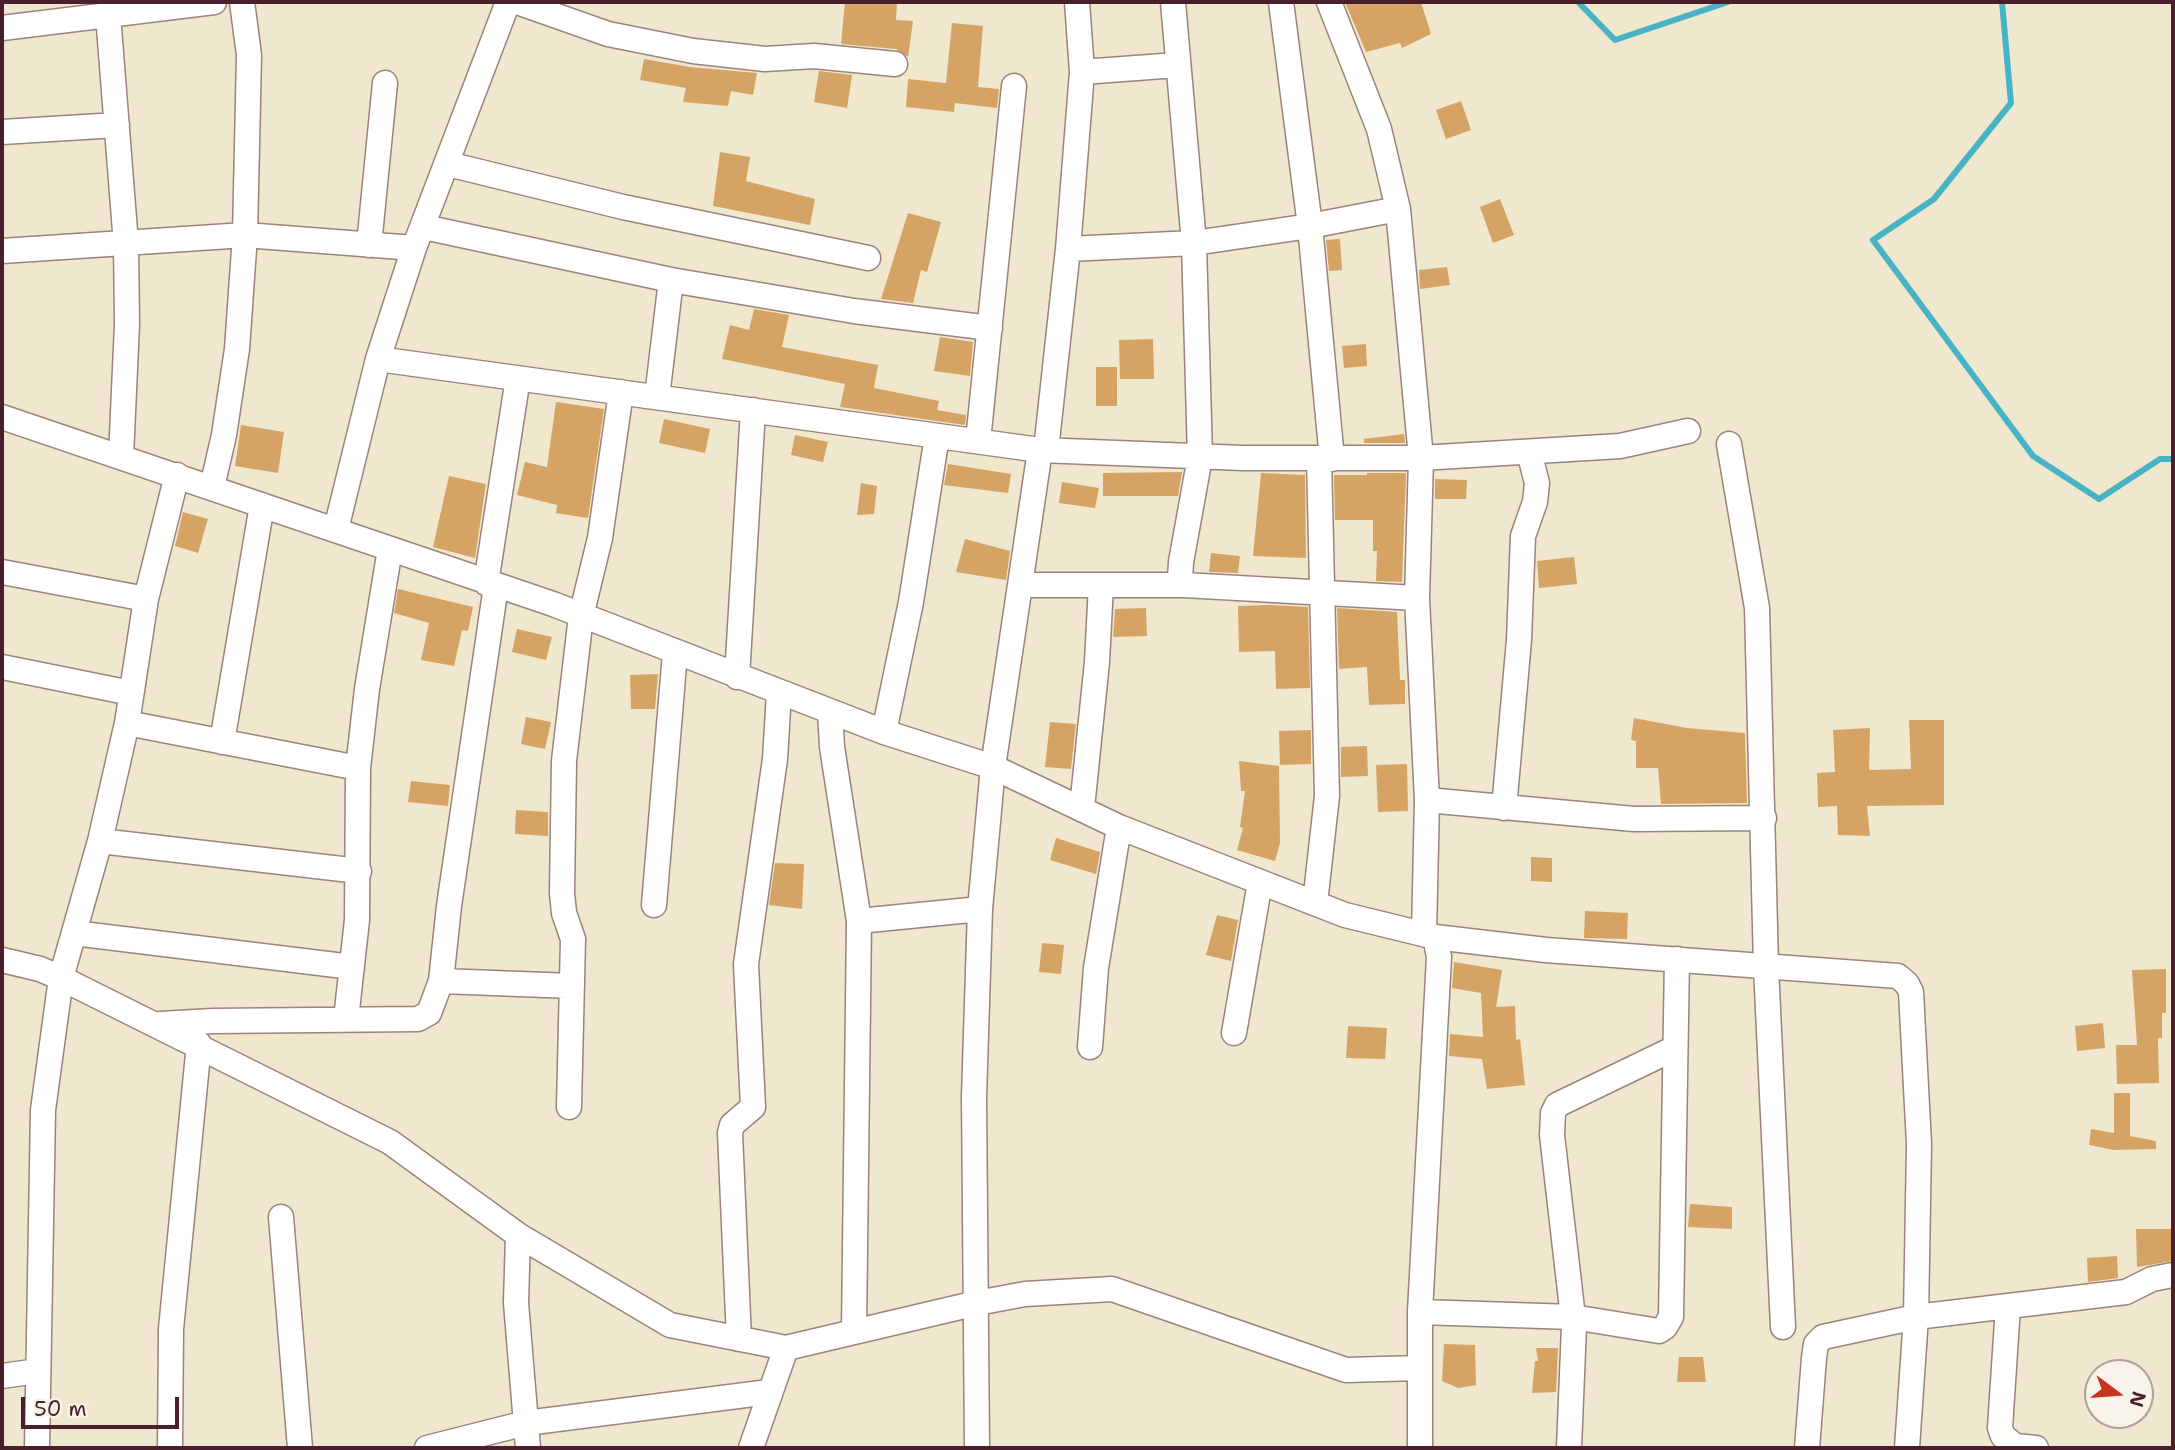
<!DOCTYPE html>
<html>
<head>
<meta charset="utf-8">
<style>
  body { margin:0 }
  #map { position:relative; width:2175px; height:1450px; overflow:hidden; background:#efe7ce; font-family:"Shantell Sans",sans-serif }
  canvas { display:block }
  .frame { position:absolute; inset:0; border:4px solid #4a1f2b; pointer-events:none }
  .north { position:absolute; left:2084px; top:1359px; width:70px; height:70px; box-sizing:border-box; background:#f7f3e8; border:2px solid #b29e9c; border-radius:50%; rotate:106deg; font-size:19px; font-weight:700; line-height:28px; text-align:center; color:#4a1f2b }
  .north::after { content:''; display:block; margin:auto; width:24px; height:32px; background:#c8321e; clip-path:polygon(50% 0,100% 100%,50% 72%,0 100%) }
  .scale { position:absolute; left:21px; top:1397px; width:158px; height:32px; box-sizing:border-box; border:4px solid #4a1f2b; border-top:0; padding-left:9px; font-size:21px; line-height:24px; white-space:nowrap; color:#4a1f2b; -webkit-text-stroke:5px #f7f3e8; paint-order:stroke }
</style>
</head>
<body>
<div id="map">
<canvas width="2175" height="1450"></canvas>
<div class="frame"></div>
<div class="north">N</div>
<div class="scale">50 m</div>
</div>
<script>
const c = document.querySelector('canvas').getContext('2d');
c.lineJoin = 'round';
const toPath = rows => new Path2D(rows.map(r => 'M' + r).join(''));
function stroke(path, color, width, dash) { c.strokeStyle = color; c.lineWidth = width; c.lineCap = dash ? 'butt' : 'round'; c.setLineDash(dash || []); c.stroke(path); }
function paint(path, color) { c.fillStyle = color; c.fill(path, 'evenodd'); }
stroke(toPath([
  [1578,2,1615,40,1728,2],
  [2002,2,2011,103,1934,199,1873,240,2033,456,2099,499,2160,459,2173,459]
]), '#47b3c4', 6);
paint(toPath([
  [845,2,897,2,896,20,913,21,908,57,896,49,841,44],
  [1345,2,1421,2,1431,34,1402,48,1400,43,1366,52],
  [952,23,983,26,978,87,999,89,997,108,955,103,954,112,906,107,908,79,946,83],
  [644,59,690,67,757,73,753,95,731,91,728,106,683,102,686,88,640,80],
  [819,71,852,75,847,108,814,102],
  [1461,101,1471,130,1446,139,1436,110],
  [720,152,750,157,746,181,815,199,810,225,713,206],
  [1500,199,1514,235,1493,243,1480,207],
  [908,213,941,222,927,272,921,270,913,303,881,299],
  [1340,239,1342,270,1329,271,1326,240],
  [1447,267,1450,285,1420,289,1419,270],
  [754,309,789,315,782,347,878,365,874,388,939,401,937,410,966,415,965,425,840,407,845,384,722,359,730,325,749,330],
  [940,337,973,342,970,376,934,371],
  [1153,339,1154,379,1120,379,1119,340],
  [1366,344,1367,366,1344,368,1342,346],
  [1096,367,1117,367,1117,406,1096,406],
  [556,402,604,409,588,518,556,513,557,505,517,495,525,462,547,467],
  [664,419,710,429,705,453,659,443],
  [241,425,284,432,278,473,235,466],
  [1404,434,1405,443,1364,443,1364,439],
  [795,435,828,442,823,462,791,455],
  [948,464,1011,474,1008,493,944,485],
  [1182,472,1178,496,1103,496,1103,473],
  [1261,473,1305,475,1306,558,1253,556],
  [1367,473,1406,473,1402,582,1376,581,1377,551,1373,551,1373,520,1335,520,1334,475,1367,475],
  [449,476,486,484,475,558,433,547],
  [1435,479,1467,480,1466,499,1435,499],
  [1062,482,1099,488,1095,508,1059,503],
  [861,483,877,486,874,514,857,515],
  [183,512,208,519,198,553,175,546],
  [965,539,1010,551,1006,580,956,572],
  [1211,553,1240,556,1238,573,1209,572],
  [1574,557,1577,584,1539,588,1537,561],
  [398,589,473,607,468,631,462,630,454,666,421,660,429,623,394,613],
  [1270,605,1308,607,1310,688,1276,689,1275,651,1239,652,1238,606],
  [1146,608,1147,636,1113,637,1115,609],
  [1337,608,1397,612,1400,680,1405,680,1405,704,1369,705,1367,667,1339,669],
  [517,629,552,637,546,660,512,652],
  [658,674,655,709,631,709,630,675],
  [526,717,551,722,545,749,521,744],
  [1634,718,1687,728,1745,733,1747,803,1661,804,1658,768,1636,768,1636,741,1631,740],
  [1909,720,1944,720,1944,805,1867,806,1870,836,1838,835,1837,806,1818,807,1817,773,1835,772,1833,730,1870,728,1869,770,1911,769],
  [1050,722,1076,724,1071,769,1045,767],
  [1311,730,1311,764,1280,765,1279,731],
  [1367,746,1368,776,1341,777,1341,747],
  [1239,761,1279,766,1280,843,1275,861,1237,850,1243,828,1240,827,1245,791,1241,791],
  [1407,764,1408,811,1378,812,1376,765],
  [411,781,450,785,448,806,408,802],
  [516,810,548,812,548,836,515,834],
  [1056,838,1100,852,1096,874,1050,860],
  [1531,857,1552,858,1552,882,1531,881],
  [775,863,804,864,802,909,769,905],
  [1585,911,1628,913,1627,939,1584,938],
  [1217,915,1238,920,1231,961,1206,955],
  [1042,943,1064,945,1061,974,1039,972],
  [1454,962,1502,970,1496,1007,1515,1006,1516,1040,1520,1039,1525,1085,1487,1089,1482,1059,1449,1056,1450,1034,1483,1037,1481,993,1452,988],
  [2166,969,2166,1013,2162,1013,2162,1038,2158,1038,2159,1083,2117,1084,2116,1045,2137,1045,2132,970],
  [2103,1023,2105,1048,2077,1051,2075,1026],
  [1348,1026,1387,1028,1385,1059,1346,1058],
  [2114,1093,2130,1093,2130,1136,2156,1141,2156,1149,2114,1150,2089,1145,2091,1129,2114,1133],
  [1690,1204,1732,1207,1732,1229,1688,1227],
  [2136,1229,2173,1229,2173,1261,2137,1267],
  [2117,1256,2118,1278,2088,1282,2087,1258],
  [1444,1344,1475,1345,1476,1385,1458,1388,1442,1381],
  [1536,1348,1558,1348,1556,1392,1532,1393,1535,1361,1538,1361],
  [1679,1357,1703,1357,1706,1382,1677,1382]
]), '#d5a465');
const minor = toPath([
  [517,2,608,34,693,51,765,59,814,56,895,64],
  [1173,2,1194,243,1200,457,1181,562,1180,579,1184,585],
  [1281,2,1310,226,1332,459],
  [1329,2,1379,129,1398,209,1421,458,1417,598,1427,800,1424,934],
  [108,15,126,244,127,324,121,457],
  [2,28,214,2],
  [1082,72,1177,65],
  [2,132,117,125],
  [448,164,623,207,868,258],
  [424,227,671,280,854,311,990,328],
  [369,245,385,83],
  [1068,249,1194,243,1310,226,1398,209],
  [2,251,245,235,414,248],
  [378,359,1040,450,1243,458,1421,458,1620,446,1688,431],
  [657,397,671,280],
  [2,417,553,604,884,732,993,767,1119,827,1345,915,1435,937,1439,957,1420,1312,1420,1448],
  [978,441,1014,86],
  [1729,444,1757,608,1766,967,1783,1327],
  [1046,450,1068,249,1082,72,1077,2],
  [212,487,224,435,237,349,245,235,249,55,242,2],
  [336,529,378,359,414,248,508,2],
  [2,572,146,599],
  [486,583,518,378],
  [1021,585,1184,585,1417,598],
  [2,667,131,693],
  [737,677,753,410],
  [830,712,832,747,859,921,854,1331],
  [127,723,358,768],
  [884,732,911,602,937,436],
  [222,742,262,505],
  [1427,800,1634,819,1764,818],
  [1082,808,1097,662,1101,585],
  [1504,808,1519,640,1523,536,1535,502,1537,483,1529,452],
  [100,841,359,871],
  [1315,903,1327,796,1319,458],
  [654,905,675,653],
  [859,921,980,909],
  [74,933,352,967],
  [1435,937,1546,950,1898,976,1907,984,1911,992,1919,1144,1916,1317,1907,1448],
  [2,960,40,969,61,978,390,1142,518,1235,670,1325,786,1348,977,1303,1025,1294,1112,1289,1346,1370,1419,1368],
  [441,981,572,986],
  [346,1019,357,920,358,768,367,689,390,549],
  [160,1024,213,1021,418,1019,429,1013,441,981,449,906,496,586],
  [1234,1033,1260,882],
  [1090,1047,1096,968,1119,827],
  [569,1107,573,939,564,913,562,893,564,761,581,616,600,538,621,392],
  [281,1217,300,1448],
  [518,1235,516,1303,528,1448],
  [2008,1306,2000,1428,2003,1436,2015,1446,2036,1448],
  [1420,1312,1573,1317,1659,1331,1665,1327,1671,1317,1677,959],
  [739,1339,730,1133,732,1125,753,1107,746,964,775,759,779,693],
  [2,1376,38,1371],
  [37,1448,43,1110,61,978,100,841,127,723,146,599,177,475],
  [170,1448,171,1329,199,1044],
  [427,1448,526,1423,769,1392],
  [751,1448,786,1348],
  [977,1448,974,1097,980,909,993,767,1040,450],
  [1569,1448,1574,1326,1552,1135,1553,1113,1557,1105,1675,1048],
  [1807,1448,1814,1358,1816,1344,1823,1337,1916,1317,2126,1292,2152,1279,2173,1275]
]);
stroke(minor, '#9c837c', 27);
stroke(minor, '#fff', 24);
</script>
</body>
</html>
